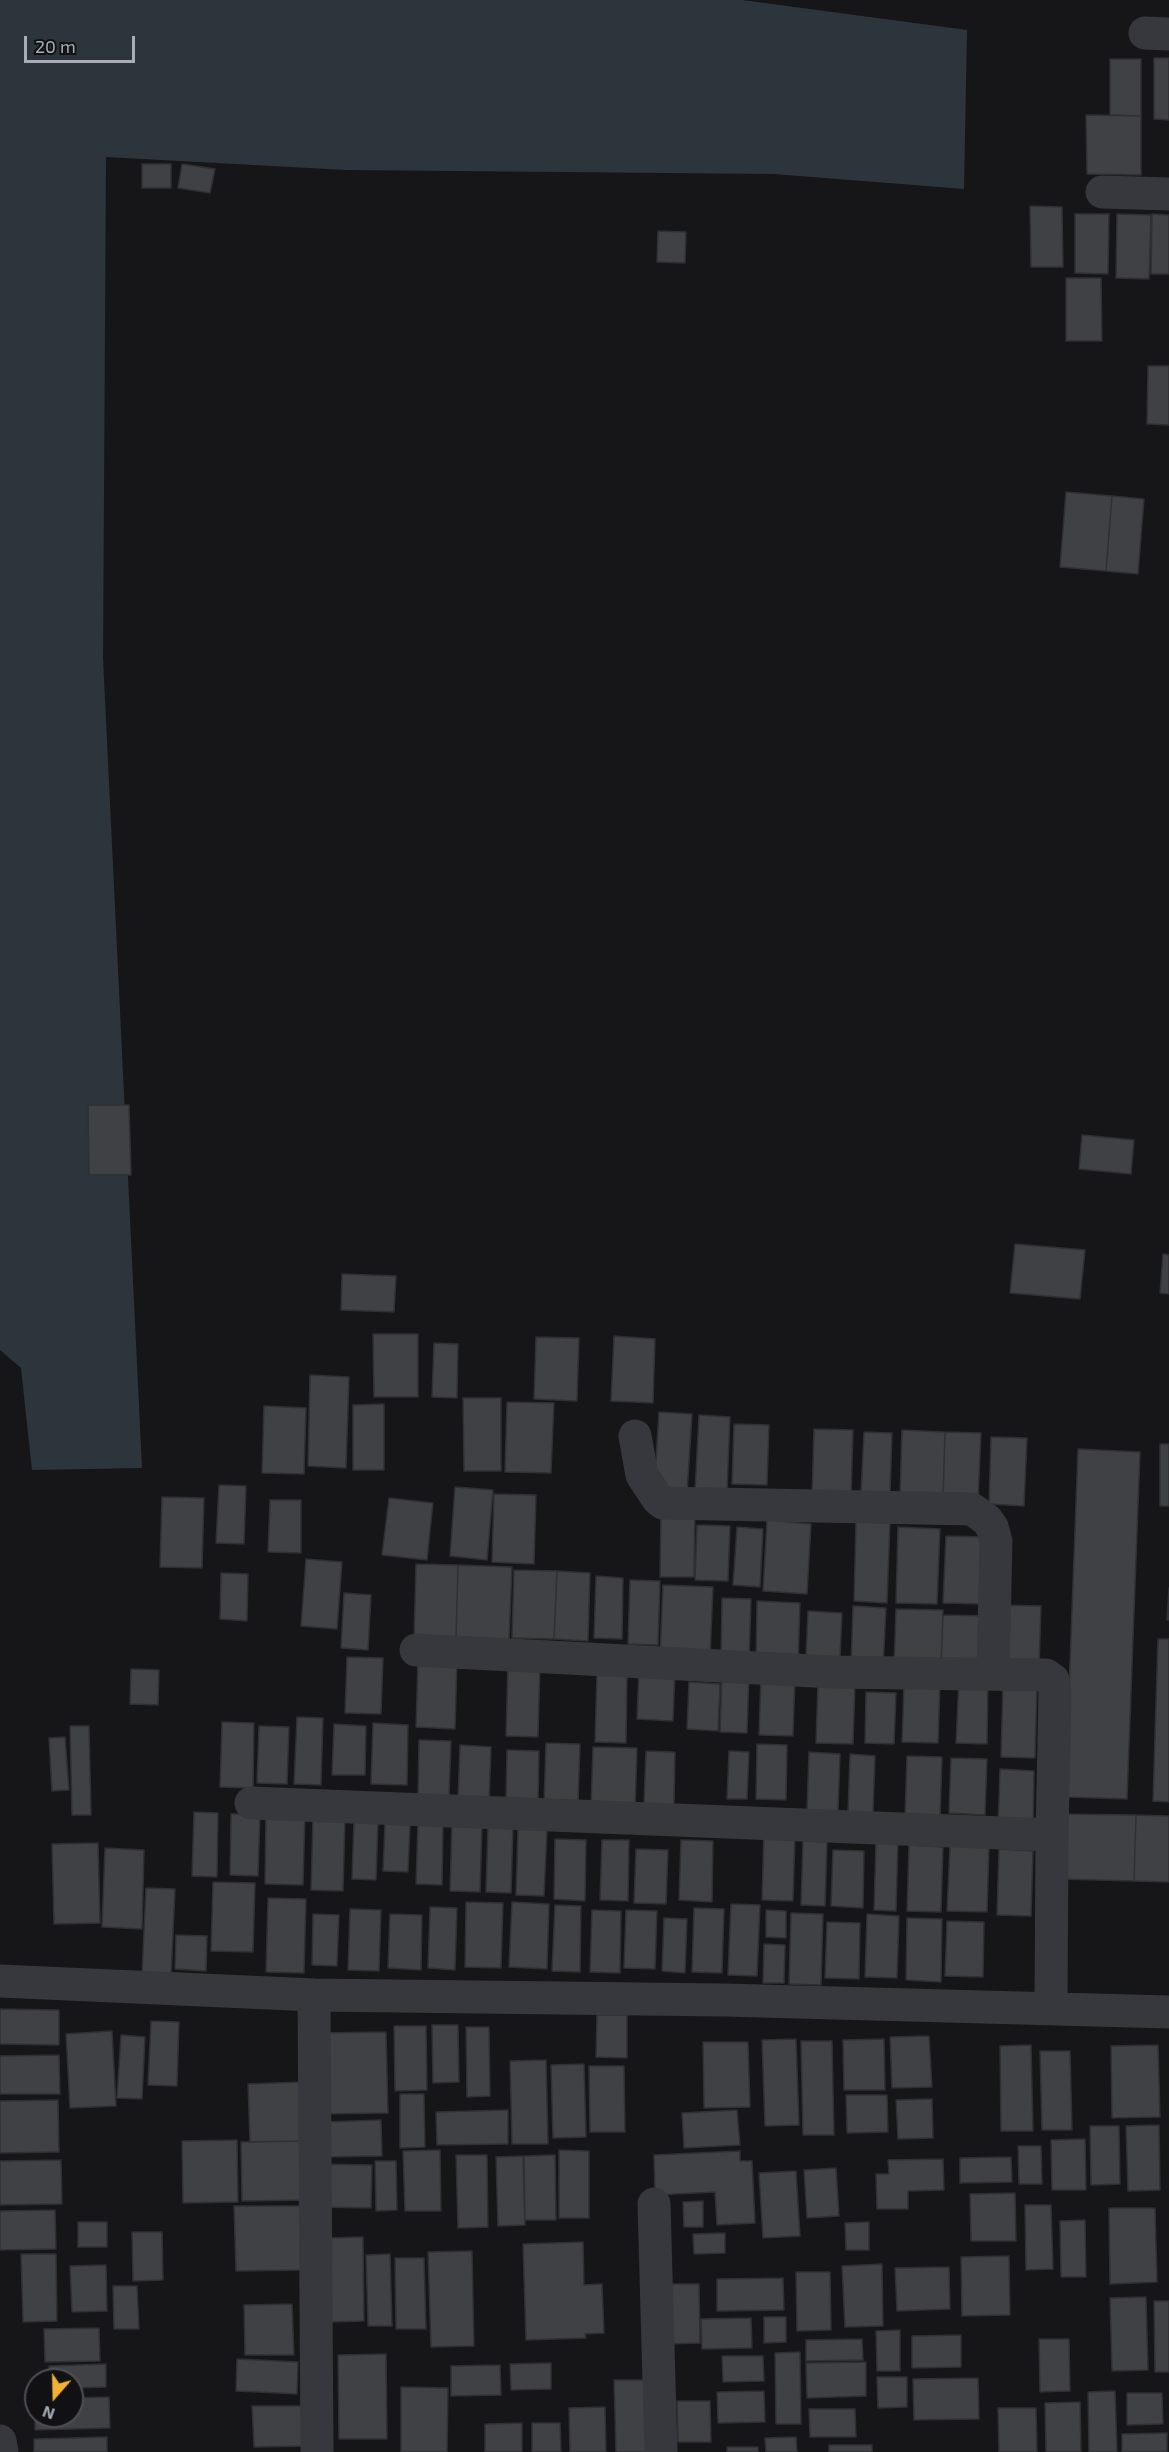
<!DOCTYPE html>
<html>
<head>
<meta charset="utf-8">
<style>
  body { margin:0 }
  #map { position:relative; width:1169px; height:2452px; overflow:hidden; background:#161618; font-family:"Exo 2",sans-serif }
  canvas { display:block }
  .north { position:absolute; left:24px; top:2368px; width:60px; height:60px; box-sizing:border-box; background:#111113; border:2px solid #4d4f55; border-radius:50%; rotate:200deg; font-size:16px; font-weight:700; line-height:24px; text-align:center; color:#a8adb8 }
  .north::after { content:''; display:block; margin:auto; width:21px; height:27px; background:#f2b134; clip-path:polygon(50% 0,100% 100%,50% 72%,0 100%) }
  .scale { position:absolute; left:24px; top:36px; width:111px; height:27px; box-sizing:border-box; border:3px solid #a8adb8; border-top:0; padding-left:8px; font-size:18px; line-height:21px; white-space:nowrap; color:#a8adb8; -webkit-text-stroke:4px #111113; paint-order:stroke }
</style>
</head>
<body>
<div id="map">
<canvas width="1169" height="2452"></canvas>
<div class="north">N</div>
<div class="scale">20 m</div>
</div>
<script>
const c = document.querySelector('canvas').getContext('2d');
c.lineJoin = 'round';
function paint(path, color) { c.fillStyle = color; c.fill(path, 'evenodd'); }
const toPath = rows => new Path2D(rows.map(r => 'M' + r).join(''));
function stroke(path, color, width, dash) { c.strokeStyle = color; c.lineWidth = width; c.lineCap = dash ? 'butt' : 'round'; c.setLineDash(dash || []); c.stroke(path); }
paint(toPath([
  [0,0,742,0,967,30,964,189,774,174,346,170,106,157,103,658,142,1468,32,1470,21,1368,0,1350]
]), '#2c353c');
const building = toPath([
  [1154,58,1169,58,1169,120,1154,119,1154,58],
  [1110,59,1141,59,1141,116,1110,115,1110,59],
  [1086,115,1141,116,1141,175,1087,174,1086,115],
  [142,164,171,164,171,188,142,188,142,164],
  [182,164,215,169,210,193,178,188,182,164],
  [1030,206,1062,207,1063,267,1031,267,1030,206],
  [1075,214,1109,214,1108,274,1075,273,1075,214],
  [1117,214,1151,215,1149,279,1116,278,1117,214],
  [1152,214,1169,215,1169,274,1151,274,1152,214],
  [658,231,686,232,685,263,657,262,658,231],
  [1066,278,1101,278,1102,341,1066,341,1066,278],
  [1148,366,1169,366,1169,425,1147,424,1148,366],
  [1066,492,1112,496,1106,571,1060,567,1066,492],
  [1112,496,1144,499,1138,574,1106,571,1112,496],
  [88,1105,129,1105,131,1175,89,1175,88,1105],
  [1082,1135,1134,1140,1131,1174,1079,1169,1082,1135],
  [1015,1244,1085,1250,1080,1299,1010,1293,1015,1244],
  [1163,1254,1169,1255,1169,1294,1160,1293,1163,1254],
  [342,1274,396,1276,394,1312,341,1310,342,1274],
  [373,1334,418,1334,418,1397,374,1397,373,1334],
  [614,1336,655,1339,653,1403,611,1401,614,1336],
  [536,1337,579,1338,577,1401,534,1399,536,1337],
  [434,1343,458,1344,457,1398,432,1397,434,1343],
  [310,1375,349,1377,346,1468,308,1466,310,1375],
  [463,1398,501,1398,501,1471,464,1471,463,1398],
  [507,1402,554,1403,551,1473,505,1472,507,1402],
  [384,1404,384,1470,353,1470,353,1405,384,1404],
  [264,1406,306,1408,304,1474,262,1473,264,1406],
  [659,1412,692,1414,687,1494,654,1491,659,1412],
  [699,1415,730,1417,727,1492,695,1491,699,1415],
  [734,1424,769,1425,767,1485,732,1484,734,1424],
  [814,1429,853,1430,851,1498,812,1497,814,1429],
  [902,1430,945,1432,943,1498,900,1497,902,1430],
  [864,1432,892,1433,890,1494,861,1492,864,1432],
  [945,1432,981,1433,978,1500,943,1498,945,1432],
  [991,1437,1027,1438,1024,1506,989,1504,991,1437],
  [1160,1444,1169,1444,1169,1506,1160,1506,1160,1444],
  [1078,1449,1140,1452,1127,1799,1065,1797,1078,1449],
  [219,1485,246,1486,244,1544,216,1543,219,1485],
  [455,1487,493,1490,487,1560,450,1556,455,1487],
  [494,1494,536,1495,534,1564,492,1562,494,1494],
  [162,1497,204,1498,202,1568,160,1567,162,1497],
  [389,1498,433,1503,427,1560,382,1555,389,1498],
  [270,1500,301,1500,301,1553,268,1552,270,1500],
  [661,1510,695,1510,694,1577,660,1577,661,1510],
  [767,1520,811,1524,807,1594,763,1591,767,1520],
  [856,1521,890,1522,887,1603,854,1601,856,1521],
  [697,1525,730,1526,728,1581,695,1580,697,1525],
  [737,1527,763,1529,760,1587,733,1585,737,1527],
  [898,1527,940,1529,937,1604,896,1603,898,1527],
  [946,1536,985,1537,983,1604,943,1603,946,1536],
  [306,1559,342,1562,337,1629,301,1626,306,1559],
  [416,1564,458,1565,456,1639,414,1638,416,1564],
  [458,1565,512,1567,509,1641,456,1639,458,1565],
  [514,1570,557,1571,554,1639,512,1638,514,1570],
  [557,1571,590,1573,588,1641,554,1639,557,1571],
  [221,1573,248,1574,247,1621,220,1619,221,1573],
  [596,1576,623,1578,622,1639,594,1638,596,1576],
  [630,1580,660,1581,658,1645,628,1644,630,1580],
  [663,1585,713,1587,710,1658,660,1656,663,1585],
  [1169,1588,1169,1620,1167,1620,1169,1588],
  [344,1593,371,1595,368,1650,341,1648,344,1593],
  [722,1598,751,1599,749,1660,721,1659,722,1598],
  [757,1601,800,1603,798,1666,756,1664,757,1601],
  [999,1605,1041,1606,1039,1668,998,1667,999,1605],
  [853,1606,886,1608,883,1669,851,1668,853,1606],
  [896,1609,943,1610,941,1668,894,1667,896,1609],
  [808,1611,842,1613,840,1658,806,1656,808,1611],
  [943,1615,986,1616,984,1666,941,1664,943,1615],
  [1158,1639,1169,1639,1169,1802,1153,1801,1158,1639],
  [347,1657,383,1658,381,1714,345,1713,347,1657],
  [418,1659,457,1660,455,1729,416,1727,418,1659],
  [508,1662,540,1663,538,1737,506,1736,508,1662],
  [639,1668,675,1669,673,1721,637,1719,639,1668],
  [131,1669,159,1670,158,1705,130,1704,131,1669],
  [597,1673,627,1673,626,1743,595,1742,597,1673],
  [722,1673,749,1674,747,1733,720,1732,722,1673],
  [761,1675,795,1676,793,1736,759,1735,761,1675],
  [959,1679,988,1679,987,1744,956,1743,959,1679],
  [689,1682,720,1684,718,1731,687,1729,689,1682],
  [818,1682,855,1683,853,1744,816,1743,818,1682],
  [904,1683,940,1684,938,1743,902,1742,904,1683],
  [1003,1683,1037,1684,1035,1758,1001,1757,1003,1683],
  [866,1692,896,1693,894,1744,865,1743,866,1692],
  [297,1717,323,1718,321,1785,294,1784,297,1717],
  [222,1722,254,1723,253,1788,220,1787,222,1722],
  [373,1723,408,1725,407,1785,371,1784,373,1723],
  [334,1724,366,1726,365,1775,332,1775,334,1724],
  [70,1726,89,1726,91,1815,72,1815,70,1726],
  [259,1726,289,1727,287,1784,257,1783,259,1726],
  [65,1737,69,1790,52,1791,49,1738,65,1737],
  [419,1740,451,1741,449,1797,418,1796,419,1740],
  [546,1743,580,1744,578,1805,544,1804,546,1743],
  [757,1744,787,1745,786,1800,756,1799,757,1744],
  [460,1745,491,1747,489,1802,458,1800,460,1745],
  [593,1747,637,1748,635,1809,591,1807,593,1747],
  [507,1750,539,1751,538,1801,506,1801,507,1750],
  [646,1751,675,1752,674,1805,644,1804,646,1751],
  [729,1751,749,1752,747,1799,727,1799,729,1751],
  [809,1752,840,1754,838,1811,807,1810,809,1752],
  [850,1754,875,1756,873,1814,848,1813,850,1754],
  [907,1756,942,1757,940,1819,905,1818,907,1756],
  [951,1758,987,1759,985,1815,949,1813,951,1758],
  [1000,1769,1034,1771,1033,1829,998,1828,1000,1769],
  [266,1811,305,1812,303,1885,265,1884,266,1811],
  [194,1812,218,1813,217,1877,192,1876,194,1812],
  [231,1814,260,1814,258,1876,230,1875,231,1814],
  [1061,1814,1136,1815,1134,1881,1060,1879,1061,1814],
  [1136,1815,1169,1816,1169,1882,1134,1881,1136,1815],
  [313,1817,345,1819,343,1891,311,1890,313,1817],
  [354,1820,378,1821,376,1880,352,1879,354,1820],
  [418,1821,443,1822,442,1885,416,1884,418,1821],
  [452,1823,482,1824,480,1892,450,1891,452,1823],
  [385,1824,410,1825,408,1872,383,1871,385,1824],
  [488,1825,513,1826,511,1893,486,1892,488,1825],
  [518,1829,547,1830,544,1896,516,1895,518,1829],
  [764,1831,795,1832,793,1901,762,1900,764,1831],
  [555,1839,586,1840,585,1901,554,1899,555,1839],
  [602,1840,629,1840,628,1901,600,1900,602,1840],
  [681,1840,713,1841,712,1902,679,1900,681,1840],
  [876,1840,898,1840,896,1911,874,1910,876,1840],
  [803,1841,827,1842,825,1906,801,1905,803,1841],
  [98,1843,100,1923,54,1924,52,1844,98,1843],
  [909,1845,943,1847,941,1912,907,1911,909,1845],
  [950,1846,989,1847,987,1912,947,1911,950,1846],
  [105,1848,144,1850,142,1929,102,1927,105,1848],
  [636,1849,668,1850,666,1904,634,1903,636,1849],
  [999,1849,1033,1851,1031,1916,997,1915,999,1849],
  [833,1850,864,1851,863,1908,831,1906,833,1850],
  [213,1882,255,1883,253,1952,211,1951,213,1882],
  [146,1888,175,1889,171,1976,142,1974,146,1888],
  [268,1898,306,1899,304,1973,266,1972,268,1898],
  [466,1902,503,1903,501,1968,465,1967,466,1902],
  [512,1902,549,1904,547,1969,509,1967,512,1902],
  [731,1904,760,1905,757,1976,728,1975,731,1904],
  [555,1905,581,1906,580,1972,552,1971,555,1905],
  [430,1907,457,1908,455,1970,428,1968,430,1907],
  [694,1908,724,1909,722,1973,692,1972,694,1908],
  [350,1909,381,1910,379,1971,348,1970,350,1909],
  [592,1910,621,1911,620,1973,590,1972,592,1910],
  [626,1910,657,1911,655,1969,624,1968,626,1910],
  [766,1910,786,1911,786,1938,766,1937,766,1910],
  [791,1913,823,1914,821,1985,789,1984,791,1913],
  [313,1914,339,1915,337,1966,312,1965,313,1914],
  [390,1914,422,1915,421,1970,388,1968,390,1914],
  [867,1914,899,1916,897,1978,865,1977,867,1914],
  [664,1918,687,1919,685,1973,662,1971,664,1918],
  [907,1918,942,1919,941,1982,906,1980,907,1918],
  [947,1921,984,1922,983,1977,945,1976,947,1921],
  [827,1922,860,1923,859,1979,825,1978,827,1922],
  [176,1935,207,1936,206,1971,175,1969,176,1935],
  [764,1944,785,1945,784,1983,763,1983,764,1944],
  [0,2009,59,2010,59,2045,0,2044,0,2009],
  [597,2015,627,2015,627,2058,596,2057,597,2015],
  [151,2021,179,2022,177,2086,148,2085,151,2021],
  [432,2025,458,2025,459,2082,433,2083,432,2025],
  [394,2026,426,2026,427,2090,395,2091,394,2026],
  [466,2027,489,2027,490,2096,467,2097,466,2027],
  [112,2031,116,2106,70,2108,66,2034,112,2031],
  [386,2032,388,2113,318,2114,317,2033,386,2032],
  [121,2035,145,2037,142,2099,117,2098,121,2035],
  [929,2036,932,2087,892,2088,890,2037,929,2036],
  [796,2039,799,2125,765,2126,762,2040,796,2039],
  [884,2039,885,2090,844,2090,843,2040,884,2039],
  [801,2041,832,2041,834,2135,803,2135,801,2041],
  [703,2042,748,2042,750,2107,704,2108,703,2042],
  [1031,2045,1033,2131,1001,2131,1000,2046,1031,2045],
  [1158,2045,1160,2117,1112,2118,1111,2046,1158,2045],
  [1040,2051,1070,2051,1072,2130,1042,2130,1040,2051],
  [59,2055,60,2094,0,2094,0,2056,59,2055],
  [546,2060,548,2144,512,2144,510,2061,546,2060],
  [584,2064,586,2137,553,2138,551,2065,584,2064],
  [589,2066,624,2066,625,2132,590,2132,589,2066],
  [302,2082,304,2141,250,2142,248,2084,302,2082],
  [400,2094,424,2094,425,2147,400,2148,400,2094],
  [846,2095,887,2095,888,2132,847,2133,846,2095],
  [932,2099,933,2138,898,2139,896,2100,932,2099],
  [58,2100,59,2152,0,2153,0,2101,58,2100],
  [508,2110,508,2144,437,2145,436,2112,508,2110],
  [737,2110,740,2145,684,2148,682,2113,737,2110],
  [381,2120,382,2156,324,2157,323,2122,381,2120],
  [1159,2125,1160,2190,1128,2191,1126,2126,1159,2125],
  [1090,2126,1119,2126,1120,2184,1091,2185,1090,2126],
  [1085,2139,1086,2190,1052,2190,1051,2140,1085,2139],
  [237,2140,238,2202,183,2203,182,2141,237,2140],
  [309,2141,311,2200,242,2201,241,2142,309,2141],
  [1018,2146,1041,2146,1042,2184,1019,2184,1018,2146],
  [440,2150,441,2211,405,2211,403,2151,440,2150],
  [559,2150,589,2151,589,2218,559,2218,559,2150],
  [740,2151,740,2161,752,2161,755,2223,717,2225,715,2192,655,2195,654,2155,740,2151],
  [456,2155,487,2155,488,2227,458,2228,456,2155],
  [555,2155,556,2220,525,2220,524,2156,555,2155],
  [523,2156,525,2225,498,2226,496,2157,523,2156],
  [1011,2157,1012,2182,960,2183,960,2158,1011,2157],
  [943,2159,944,2190,908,2191,908,2209,877,2209,876,2174,889,2174,888,2160,943,2159],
  [61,2160,62,2204,0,2205,0,2161,61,2160],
  [375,2161,396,2161,397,2210,376,2211,375,2161],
  [319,2164,372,2165,371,2208,319,2207,319,2164],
  [836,2168,839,2216,807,2218,804,2170,836,2168],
  [796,2171,800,2236,763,2238,759,2173,796,2171],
  [1015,2193,1016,2241,971,2241,970,2194,1015,2193],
  [703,2201,703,2227,684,2227,683,2202,703,2201],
  [1025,2205,1051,2205,1053,2269,1026,2270,1025,2205],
  [234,2206,303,2206,304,2270,236,2271,234,2206],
  [1109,2208,1155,2208,1157,2282,1110,2284,1109,2208],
  [55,2210,56,2249,0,2250,0,2211,55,2210],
  [1085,2220,1086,2277,1061,2277,1060,2221,1085,2220],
  [78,2222,107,2222,107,2247,78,2247,78,2222],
  [869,2222,869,2250,846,2250,845,2223,869,2222],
  [132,2232,162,2232,163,2280,133,2281,132,2232],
  [725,2233,725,2253,694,2254,693,2234,725,2233],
  [363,2237,364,2321,330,2322,328,2238,363,2237],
  [583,2242,584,2285,602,2284,604,2333,585,2334,586,2338,526,2340,523,2244,583,2242],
  [472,2251,474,2346,431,2347,428,2252,472,2251],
  [21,2254,56,2254,57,2321,23,2322,21,2254],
  [390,2254,392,2326,368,2326,366,2255,390,2254],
  [1009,2256,1010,2315,962,2316,961,2257,1009,2256],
  [395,2258,424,2258,426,2329,396,2329,395,2258],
  [882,2264,883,2326,845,2327,842,2266,882,2264],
  [106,2265,107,2311,72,2312,70,2266,106,2265],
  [949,2267,950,2309,897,2311,895,2268,949,2267],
  [796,2272,830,2272,831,2330,797,2331,796,2272],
  [783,2278,784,2310,717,2311,717,2279,783,2278],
  [663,2284,699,2284,700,2343,665,2344,663,2284],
  [113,2286,137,2286,139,2329,114,2329,113,2286],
  [1146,2297,1148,2370,1112,2371,1110,2298,1146,2297],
  [1154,2301,1169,2301,1169,2372,1155,2372,1154,2301],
  [292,2304,294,2355,245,2355,244,2305,292,2304],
  [764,2317,786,2317,786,2342,764,2343,764,2317],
  [751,2318,752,2348,702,2349,701,2319,751,2318],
  [99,2328,100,2361,45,2362,44,2329,99,2328],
  [900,2330,900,2371,877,2371,876,2331,900,2330],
  [961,2335,961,2367,912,2368,912,2336,961,2335],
  [862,2339,863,2360,806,2361,806,2340,862,2339],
  [1039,2339,1069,2339,1070,2391,1040,2392,1039,2339],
  [800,2352,801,2424,776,2424,775,2353,800,2352],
  [386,2354,387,2439,339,2439,338,2355,386,2354],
  [722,2356,763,2356,764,2381,723,2382,722,2356],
  [237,2359,298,2362,297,2394,236,2391,237,2359],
  [866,2362,866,2396,807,2398,806,2363,866,2362],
  [551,2363,551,2389,511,2390,510,2364,551,2363],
  [106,2364,106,2387,72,2388,72,2380,49,2380,49,2366,106,2364],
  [500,2365,501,2395,451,2396,451,2366,500,2365],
  [877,2377,907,2377,907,2407,878,2408,877,2377],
  [978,2378,979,2419,914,2420,913,2379,978,2378],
  [614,2380,653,2380,654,2452,616,2452,614,2380],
  [401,2387,448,2388,447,2452,401,2452,401,2387],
  [764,2391,765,2422,718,2423,717,2392,764,2391],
  [1115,2391,1117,2452,1089,2452,1088,2392,1115,2391],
  [1127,2393,1162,2393,1163,2424,1127,2425,1127,2393],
  [109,2397,110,2428,35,2430,35,2399,36,2416,72,2416,72,2398,109,2397],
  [677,2401,710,2401,711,2442,678,2442,677,2401],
  [1080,2402,1081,2452,1046,2452,1045,2403,1080,2402],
  [252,2406,308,2406,309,2446,254,2447,252,2406],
  [605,2407,606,2452,570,2452,569,2408,605,2407],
  [998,2408,1036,2408,1037,2452,999,2452,998,2408],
  [809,2409,855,2409,856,2437,810,2437,809,2409],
  [522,2423,522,2452,485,2452,485,2424,522,2423],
  [532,2423,560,2423,561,2452,532,2452,532,2423],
  [1167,2433,1167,2452,1122,2452,1122,2434,1167,2433],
  [107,2437,107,2452,34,2452,34,2439,107,2437],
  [796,2437,797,2452,766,2452,765,2438,796,2437],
  [829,2445,872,2445,872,2452,829,2452,829,2445],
  [727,2447,758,2447,758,2452,727,2452,727,2447]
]);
paint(building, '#404145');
stroke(building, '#303034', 1.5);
stroke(toPath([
  [1145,33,1169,34],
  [1102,192,1169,194],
  [635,1436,642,1475,658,1499,663,1503,972,1509,987,1520,992,1527,996,1541,993,1674],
  [416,1650,833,1672,1046,1675,1053,1680,1055,1692,1052,1835],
  [251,1803,1052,1835,1051,2007],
  [0,1981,314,1995,724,2000,1169,2012],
  [314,1995,317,2452],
  [654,2204,661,2452],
  [0,2441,2,2452]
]), '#37383d', 33);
</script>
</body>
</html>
